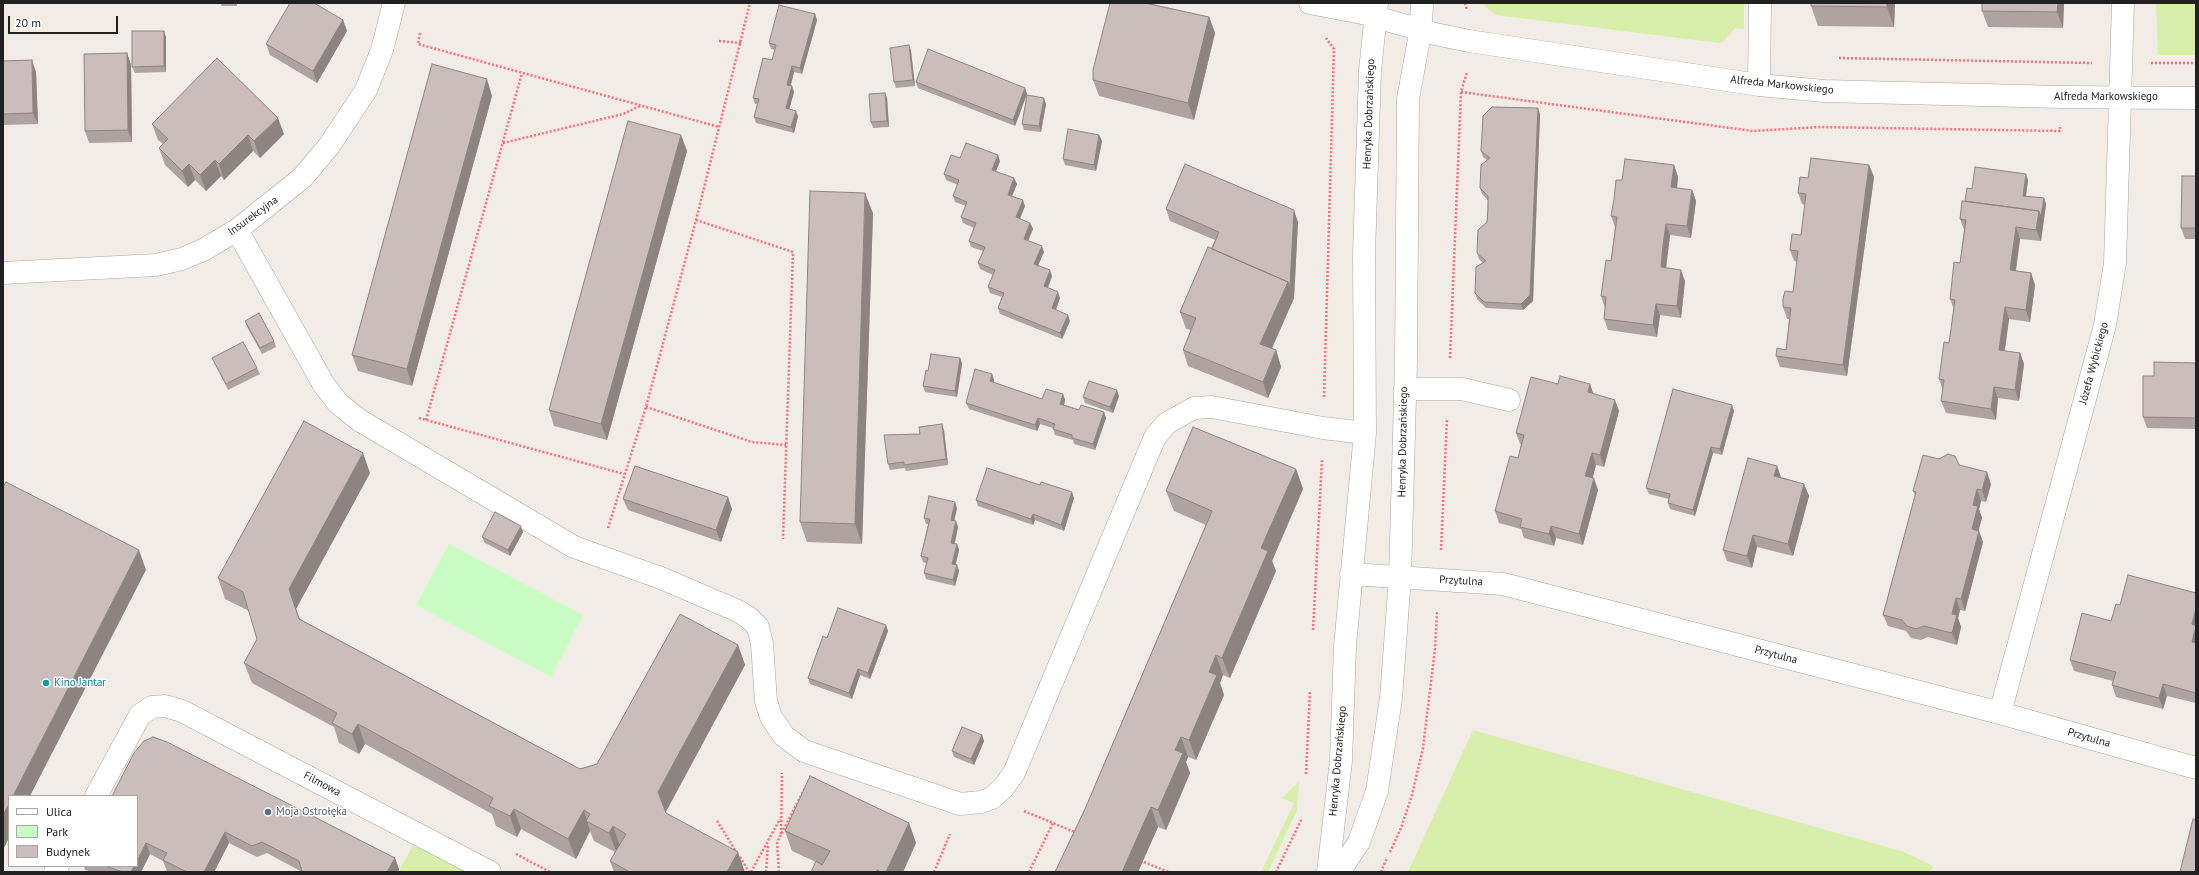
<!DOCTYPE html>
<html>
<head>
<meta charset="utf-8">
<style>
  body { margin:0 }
  #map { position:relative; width:2199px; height:875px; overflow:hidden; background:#f2ece7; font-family:"PT Sans",sans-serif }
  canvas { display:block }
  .frame { position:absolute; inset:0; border:4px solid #212121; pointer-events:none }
  .legend { position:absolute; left:8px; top:795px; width:130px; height:72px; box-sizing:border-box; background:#fff; border:1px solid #a6a6a6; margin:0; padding:5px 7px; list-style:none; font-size:12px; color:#212121 }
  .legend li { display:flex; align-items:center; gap:8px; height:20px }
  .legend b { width:20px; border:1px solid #a6a6a6 }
  .scale { position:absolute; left:8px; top:16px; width:110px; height:18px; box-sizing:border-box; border:2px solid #212121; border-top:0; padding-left:5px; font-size:12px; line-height:14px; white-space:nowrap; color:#212121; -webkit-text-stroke:3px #fff; paint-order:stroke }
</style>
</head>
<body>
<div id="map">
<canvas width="2199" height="875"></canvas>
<div class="frame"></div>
<ul class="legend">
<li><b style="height:5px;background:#fff"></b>Ulica</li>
<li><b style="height:11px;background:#c9fdc3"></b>Park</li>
<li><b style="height:11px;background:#cabdba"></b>Budynek</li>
</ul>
<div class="scale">20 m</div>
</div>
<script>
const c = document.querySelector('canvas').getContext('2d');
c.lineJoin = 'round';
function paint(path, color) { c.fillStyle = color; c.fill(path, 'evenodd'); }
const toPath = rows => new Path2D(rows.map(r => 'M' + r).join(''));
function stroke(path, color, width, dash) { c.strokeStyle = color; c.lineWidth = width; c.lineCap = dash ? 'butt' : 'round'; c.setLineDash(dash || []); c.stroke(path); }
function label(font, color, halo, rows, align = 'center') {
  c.font = font + ' "PT Sans",sans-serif'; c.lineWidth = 3; c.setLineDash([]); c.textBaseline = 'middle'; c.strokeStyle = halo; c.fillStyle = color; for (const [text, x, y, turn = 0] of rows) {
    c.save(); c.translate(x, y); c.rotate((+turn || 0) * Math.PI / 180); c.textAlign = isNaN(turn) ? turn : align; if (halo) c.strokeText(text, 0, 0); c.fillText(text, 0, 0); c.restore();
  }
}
paint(toPath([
  [1481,3,1744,3,1744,29,1735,28,1723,42,1719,43,1496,15],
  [2156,3,2196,3,2196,55,2158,55],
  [1473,730,1904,852,1933,866,1931,872,1408,872],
  [1299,782,1297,810,1268,872,1261,872,1294,803,1282,798],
  [414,844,465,872,398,872]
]), '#d8eeab');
paint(toPath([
  [449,544,583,615,551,677,416,605]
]), '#c9fdc3');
const minor = toPath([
  [1310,3,1362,13,1435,34,1469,41,1759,85,1824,91,2061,97,2196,98],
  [1759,85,1760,3],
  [237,230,324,385,338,403,359,420,574,547,661,578,738,611,749,618,758,627,762,644,766,701,771,717,784,736,804,751,960,804,981,802,992,798,1003,788,1014,773,1155,437,1167,423,1194,408,1212,407,1323,428,1365,433],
  [3,273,156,265,182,259,203,250,237,230,302,178,329,146,366,90,382,50,394,3],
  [1405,389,1462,389,1509,400],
  [1351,574,1503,584,2000,713,2196,768],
  [2000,713,2105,325,2115,263,2123,3],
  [96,796,140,715,152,707,165,706,182,711,490,872],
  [55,872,58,866],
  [1328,872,1341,761,1345,646,1365,433,1364,254,1370,71,1377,3],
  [1339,872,1359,842,1377,791,1391,698,1400,577,1406,362,1408,99,1421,28,1422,3]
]);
stroke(minor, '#a5a5a5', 23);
stroke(toPath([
  [1465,3,1467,10],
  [420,33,418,44,719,127],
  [719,41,741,43],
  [1839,58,2092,63],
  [2151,63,2196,63],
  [1461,92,1753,131,1820,127,2060,131,2060,127],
  [503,143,623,114,640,106],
  [696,220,793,252,783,539],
  [1450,358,1461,92,1467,72],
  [1324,397,1334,49,1326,38],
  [646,407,752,442,786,445],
  [419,418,624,474],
  [426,420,522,73],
  [608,528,646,407,696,220,750,3],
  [1441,550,1447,419],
  [1313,630,1322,460],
  [1306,774,1310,691],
  [1024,811,1077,833],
  [717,821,737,853],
  [781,834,782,773],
  [1390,852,1401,828,1412,795,1423,748,1435,649,1437,611],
  [516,854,550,872],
  [740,857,749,872],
  [1144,862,1168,872],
  [751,872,780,819],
  [766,872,768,844],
  [779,872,777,842,807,784],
  [934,872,950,834],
  [1029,872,1053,823],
  [1276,872,1302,818],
  [1381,872,1387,858]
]), '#ff6a76', 2.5, [2, 2]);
stroke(minor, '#fff', 22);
paint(toPath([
  [220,3,237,3,237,6,222,6],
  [1895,3,1894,27,1818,26,1811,6],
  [1982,3,2064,3,2063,28,1988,27,1982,11],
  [1152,4,1209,17,1215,33,1194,120,1099,96,1093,80],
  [815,14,817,20,802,74,794,72,791,85,792,86,794,92,789,109,798,116,794,133,756,123,754,117,757,104,755,104,753,98,772,60,775,50,771,49,769,43],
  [343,20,347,31,317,83,270,55,266,44],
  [166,37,166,72,135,73,132,67],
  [909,45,911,51,915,86,896,88,894,82],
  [127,53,131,65,132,142,89,143,85,131],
  [3,61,36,72,38,124,3,125],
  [916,82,1025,88,1027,94,1015,126,918,88],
  [885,93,887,98,889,127,873,128,871,122],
  [492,96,412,386,358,371,352,355],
  [1046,104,1041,132,1024,130,1022,124],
  [1540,114,1533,301,1523,310,1486,308,1477,299,1475,293,1483,263,1479,259,1477,253,1487,222,1488,200,1482,194,1480,188,1487,160,1483,157,1481,151],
  [152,124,284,134,260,158,253,151,224,180,221,176,206,191,195,180,188,187,165,165,159,148,163,144,158,140],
  [681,135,687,151,607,440,554,426,549,410],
  [1099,135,1102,141,1096,171,1065,165,1063,159],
  [960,158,1000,161,996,171,1017,184,1012,196,1025,206,1020,219,1030,223,1033,229,1028,241,1044,252,1038,265,1052,276,1048,288,1060,298,1056,310,1070,321,1062,339,1000,314,998,308,1002,297,990,293,988,287,993,275,980,269,978,263,983,251,971,247,969,241,974,228,963,223,961,217,966,206,955,202,953,196,958,185,946,180,944,174],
  [1674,165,1678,177,1677,188,1692,190,1696,201,1691,238,1670,235,1667,257,1666,268,1685,281,1681,318,1660,315,1657,337,1608,330,1604,319,1605,308,1601,296,1611,261,1615,227,1611,216,1622,180],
  [1869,165,1874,177,1847,376,1780,367,1776,356,1786,350,1789,319,1787,319,1783,307,1793,292,1797,262,1794,261,1790,250,1801,235,1805,205,1802,204,1798,193,1808,178],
  [2196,176,2196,239,2185,239,2181,228],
  [2028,180,2026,196,2044,198,2046,204,2041,241,2020,239,2016,271,2031,273,2035,285,2030,322,2009,319,2005,351,2020,353,2024,364,2019,401,1998,398,1996,420,1946,413,1941,401,1943,391,1939,379,1949,343,1954,310,1950,299,1960,263,1964,230,1960,219,1965,201,1972,189],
  [1166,209,1298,222,1294,298,1272,349,1276,350,1281,367,1268,398,1188,366,1183,350,1191,330,1186,329,1180,312,1215,240,1170,221],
  [873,213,862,544,807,542,800,522],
  [245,321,274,341,276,347,262,354,247,327],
  [212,358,257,368,260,374,228,390],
  [960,358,962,364,957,397,925,392,923,386,928,371],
  [2196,363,2196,429,2147,428,2143,417,2154,376],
  [992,374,994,380,993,382,1042,399,1063,394,1065,400,1064,405,1079,410,1104,412,1106,418,1095,450,1074,444,1073,440,1055,435,1053,428,1040,424,1037,431,969,409,966,403],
  [1558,384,1590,384,1593,394,1619,411,1604,467,1596,465,1592,478,1598,490,1583,545,1556,538,1554,546,1524,538,1521,529,1499,523,1495,511,1518,458,1521,444,1520,444,1516,433],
  [1119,396,1113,413,1085,403,1083,397],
  [1732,405,1734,411,1722,455,1713,453,1695,516,1670,509,1668,503,1669,499,1649,494,1646,488],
  [944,430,948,465,906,471,905,468,890,470,888,464,920,434],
  [1939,459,1959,465,1991,484,1986,502,1981,501,1979,509,1982,518,1978,531,1983,542,1965,611,1960,610,1958,618,1961,627,1957,645,1928,637,1921,640,1911,638,1906,631,1888,626,1883,615,1915,495,1913,491],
  [1777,466,1781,477,1804,484,1809,496,1793,556,1757,547,1752,568,1727,561,1723,550],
  [1296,469,1303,489,1272,561,1276,571,1230,678,1223,675,1220,683,1224,695,1196,760,1188,757,1186,762,1190,773,1166,830,1158,827,1138,872,1055,872,1085,809,1206,525,1174,511,1166,491],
  [370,473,296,609,300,619,580,769,597,764,738,645,745,665,666,812,666,813,745,872,614,872,610,861,615,852,594,841,590,831,576,859,521,829,517,837,496,826,492,814,365,744,359,754,339,743,334,727,252,683,244,663,257,639,249,611,225,599,218,578],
  [1074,498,1064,531,1035,520,1033,525,978,506,976,500],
  [623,499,732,509,721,542,628,510],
  [957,508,954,521,958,527,955,544,957,544,959,550,956,564,957,565,959,571,955,586,926,579,924,573,926,563,923,562,921,556,928,524,926,524,924,518],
  [523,532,510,556,485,543,482,537],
  [2196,593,2196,703,2167,696,2163,709,2116,697,2112,685,2113,681,2074,671,2070,660,2111,621,2120,605],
  [886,625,888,631,870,679,860,675,852,699,810,684,808,678,827,638],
  [982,735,984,741,974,765,954,757,952,751],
  [137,796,395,858,399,869,398,872,302,872,267,853,257,857,229,843,214,872,168,872,167,871,163,861,150,854,141,872,92,872,85,870,84,866,137,866],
  [909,823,916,843,903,872,811,872,816,862,792,851,785,831]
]), '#aea3a0');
paint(toPath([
  [1887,3,1895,3,1894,27,1887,7],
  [2058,3,2064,3,2063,28,2057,12],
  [815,14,817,20,802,74,800,68],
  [1209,17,1215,33,1194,120,1188,103],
  [343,20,347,31,317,83,313,71],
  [164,31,166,37,166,72,164,66],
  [909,45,911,51,915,86,913,80],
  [127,53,131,65,132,142,128,130],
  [32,60,36,72,38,124,33,113],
  [792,66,794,72,789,91,787,85],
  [487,79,492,96,412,386,407,369],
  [792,86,794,92,788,114,786,108],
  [1025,88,1027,94,1015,126,1013,120],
  [885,93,887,98,889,127,887,121],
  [1044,98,1046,104,1041,132,1039,126],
  [1538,108,1540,114,1533,301,1523,310,1521,304],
  [796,111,798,116,794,133,791,127],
  [278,118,284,134,260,158,254,141],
  [248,135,253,151,224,180,219,164],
  [681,135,687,151,607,440,601,424],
  [1099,135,1102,141,1096,171,1094,165],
  [998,155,1000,161,994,176,992,170],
  [215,160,221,176,206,191,200,175],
  [189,164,195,180,188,187,182,171],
  [1674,165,1678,177,1676,199,1671,187],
  [1869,165,1874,177,1847,376,1843,365],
  [2026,174,2028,180,2025,202,2023,196],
  [1014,178,1017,184,1010,201,1008,195],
  [1692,190,1696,201,1691,238,1687,226],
  [865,193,873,213,862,544,855,524],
  [2044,198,2046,204,2041,241,2036,230,2039,211],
  [1023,200,1025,206,1018,223,1016,217],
  [1294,210,1298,222,1294,298,1266,361,1260,344],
  [1030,223,1033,229,1026,245,1024,239],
  [1666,224,1670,235,1665,278,1661,267],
  [2016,227,2020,239,2014,282,2010,270],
  [1042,246,1044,252,1036,270,1034,264],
  [1050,270,1052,276,1046,292,1044,286],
  [1681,270,1685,281,1681,318,1677,306],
  [2031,273,2035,285,2030,322,2026,310],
  [1058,292,1060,298,1054,314,1052,308],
  [1656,304,1660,315,1657,337,1653,325],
  [2005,307,2009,319,2003,361,1999,350],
  [1068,315,1070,321,1062,339,1060,333],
  [1276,350,1281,367,1268,398,1263,382],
  [2020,353,2024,364,2019,401,2015,390],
  [960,358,962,364,957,397,955,391],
  [992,374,994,380,993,387,990,381],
  [1590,384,1594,396,1588,392],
  [1994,387,1998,398,1996,420,1991,409],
  [1117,390,1119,396,1113,413,1110,407],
  [1063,394,1065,400,1063,410,1060,404],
  [1615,400,1619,411,1604,467,1600,455],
  [1732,405,1734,411,1722,455,1720,449],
  [1104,412,1106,418,1095,450,1093,444],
  [1038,418,1040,424,1037,431,1035,425],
  [942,424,944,430,948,465,946,459],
  [1711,447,1713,453,1695,516,1693,510],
  [363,453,370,473,296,609,306,639,289,589],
  [1592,453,1596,465,1590,488,1585,476],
  [1777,466,1781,478,1774,476],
  [1296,469,1303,489,1272,561,1276,571,1230,678,1222,658,1261,548],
  [1987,472,1991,484,1986,502,1982,490],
  [1594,478,1598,490,1583,545,1579,534],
  [1804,484,1809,496,1793,556,1788,544],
  [1977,489,1981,501,1979,509,1982,518,1976,540,1972,529,1973,505],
  [1072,492,1074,498,1064,531,1061,525],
  [728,497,732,509,721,542,716,530],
  [955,502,957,508,953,526,951,520],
  [1033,514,1035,520,1033,525,1031,519],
  [956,521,958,527,953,549,951,543],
  [521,526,523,532,510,556,508,550],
  [1551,526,1556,538,1554,546,1549,534],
  [1979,531,1983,542,1965,611,1961,599],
  [1753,535,1757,547,1752,568,1747,556],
  [957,544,959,550,954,570,952,564],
  [139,550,146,570,30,796,13,796],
  [957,565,959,571,955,586,953,580],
  [1956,598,1960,610,1958,618,1961,627,1957,645,1952,633,1952,614],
  [2196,608,2196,653,2192,642,2192,624],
  [886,625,888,631,870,679,868,673],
  [738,645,745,665,665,813,658,792],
  [1216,655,1223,675,1220,683,1224,695,1196,760,1189,740,1209,672],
  [858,669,860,675,852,699,849,693],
  [2163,684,2167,696,2163,709,2159,698],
  [358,724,365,744,359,754,352,734],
  [982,735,984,741,974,765,971,759],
  [1181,737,1188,757,1186,762,1190,773,1166,830,1158,810,1175,750],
  [9,804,9,838,3,850,3,815],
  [1151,807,1158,827,1138,872,1122,872],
  [514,809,521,829,517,837,510,816],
  [584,810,590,831,576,859,568,839],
  [909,823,916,843,903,872,886,872],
  [613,826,620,846,617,853,609,833],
  [225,832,229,843,214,872,204,872],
  [146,843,150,854,141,872,131,872,134,866,137,866,137,861],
  [738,852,745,872,727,872],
  [395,858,399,869,398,872,387,872]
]), '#8d8482');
const building = toPath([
  [290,3,314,3,343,20,313,71,266,44,290,3],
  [1110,3,1145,3,1209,17,1188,103,1093,80,1093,70,1110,3],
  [1811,3,1887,3,1887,7,1811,6,1811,3],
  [1982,3,2058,3,2057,12,1982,11,1982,3],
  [779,5,815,14,800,68,792,66,787,85,792,86,786,108,796,111,791,127,754,117,759,99,753,98,763,58,772,60,776,45,769,43,779,5],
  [132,31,164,31,164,66,132,67,132,31],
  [909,45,913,80,894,82,890,48,909,45],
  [928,49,1025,88,1013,120,916,82,928,49],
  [127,53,128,130,85,131,84,54,127,53],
  [217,58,278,118,254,141,248,135,219,164,215,160,200,175,189,164,182,171,159,148,168,139,152,124,217,58],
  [32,60,33,113,3,114,3,61,32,60],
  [432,64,487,79,407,369,352,355,432,64],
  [885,93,887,121,871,122,869,94,885,93],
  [1027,95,1044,98,1039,126,1022,124,1027,95],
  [1492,107,1538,108,1530,295,1521,304,1484,302,1475,293,1476,267,1486,261,1477,253,1478,230,1487,222,1488,208,1488,196,1480,188,1481,165,1490,158,1481,151,1483,116,1492,107],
  [628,121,681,135,601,424,549,410,628,121],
  [1068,129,1099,135,1094,165,1063,159,1068,129],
  [966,143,998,155,992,170,1014,178,1008,195,1023,200,1016,217,1030,223,1024,239,1042,246,1034,264,1050,270,1044,286,1058,292,1052,308,1068,315,1060,333,998,308,1004,293,988,287,995,270,978,263,985,247,969,241,976,223,961,217,967,202,953,196,959,180,944,174,951,155,960,158,966,143],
  [1811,158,1869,165,1843,365,1776,356,1777,348,1786,350,1791,308,1783,307,1783,299,1785,291,1793,292,1798,251,1790,250,1792,234,1801,235,1806,194,1798,193,1800,177,1808,178,1811,158],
  [1625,159,1674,165,1671,187,1692,190,1687,226,1666,224,1663,245,1661,267,1681,270,1677,306,1656,304,1653,325,1604,319,1606,297,1601,296,1606,260,1611,261,1617,217,1611,216,1614,199,1616,180,1622,180,1625,159],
  [1185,164,1294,210,1290,286,1288,282,1212,249,1219,232,1166,209,1185,164],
  [1975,167,2026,174,2023,196,2044,198,2041,217,2039,211,1965,201,1967,188,1972,189,1975,167],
  [2182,176,2196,176,2196,228,2181,228,2182,176],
  [810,191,865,193,855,524,800,522,810,191],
  [1962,201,2039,211,2036,230,2016,227,2010,270,2031,273,2026,310,2005,307,1999,350,2020,353,2015,390,1994,387,1991,409,1941,401,1944,380,1939,379,1944,342,1949,343,1955,300,1950,299,1952,281,1954,262,1960,263,1966,220,1960,219,1962,201],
  [1208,247,1288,282,1260,344,1276,350,1263,382,1183,350,1196,318,1180,312,1208,247],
  [259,313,274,341,260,348,245,321,259,313],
  [243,342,257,368,226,384,212,358,243,342],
  [931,354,960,358,955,391,923,386,926,370,928,371,931,354],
  [2154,362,2196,363,2196,418,2143,417,2143,376,2154,376,2154,362],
  [975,369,992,374,990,381,1042,399,1046,389,1063,394,1060,404,1079,410,1081,405,1104,412,1093,444,1072,438,1072,435,1053,429,1055,424,1038,418,1035,425,966,403,975,369],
  [1560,376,1590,384,1588,392,1615,400,1600,455,1592,453,1585,476,1594,478,1579,534,1551,526,1549,534,1520,527,1522,519,1495,511,1510,456,1518,458,1524,435,1516,433,1531,377,1558,384,1560,376],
  [1089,381,1117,390,1110,407,1083,397,1089,381],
  [1673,389,1732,405,1720,449,1711,447,1693,510,1668,503,1670,494,1646,488,1673,389],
  [304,421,363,453,289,589,299,619,580,769,597,764,680,614,738,645,658,792,666,813,738,852,727,872,630,872,610,861,626,834,613,826,609,833,586,821,590,814,584,810,568,839,514,809,510,816,489,806,493,798,358,724,352,734,332,723,337,713,244,663,257,639,243,592,218,578,304,421],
  [942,424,946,459,904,465,904,462,888,464,884,435,920,434,919,427,942,424],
  [1193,427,1296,469,1261,548,1268,551,1222,658,1216,655,1209,672,1217,675,1189,740,1181,737,1175,750,1183,753,1158,810,1151,807,1122,872,1055,872,1085,809,1212,511,1166,491,1193,427],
  [1948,454,1955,456,1959,465,1987,472,1982,490,1977,489,1973,505,1978,506,1972,529,1979,531,1961,599,1956,598,1952,614,1957,615,1952,633,1924,626,1916,629,1907,626,1902,620,1883,615,1916,492,1913,491,1923,455,1939,459,1948,454],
  [1748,458,1777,466,1774,476,1804,484,1788,544,1753,535,1747,556,1723,550,1748,458],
  [635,466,728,497,716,530,623,499,635,466],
  [987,468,1040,485,1041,482,1072,492,1061,525,1033,514,1031,519,976,500,987,468],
  [6,482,139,550,13,796,9,796,9,804,3,815,3,487,6,482],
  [929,496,955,502,951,520,956,521,951,543,957,544,952,564,957,565,953,580,924,573,928,558,921,556,930,519,924,518,929,496],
  [495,512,521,526,508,550,482,537,495,512],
  [2128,575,2196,593,2196,608,2192,624,2196,626,2192,642,2196,643,2196,693,2163,684,2159,698,2136,692,2112,685,2116,672,2070,660,2082,613,2111,621,2116,604,2120,605,2128,575],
  [838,608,886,625,868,673,858,669,849,693,808,678,823,636,827,638,838,608],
  [962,727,982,735,971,759,952,751,962,727],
  [153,737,167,742,395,858,387,872,304,872,302,871,299,861,262,842,252,846,225,832,204,872,187,872,163,860,167,853,146,843,137,861,137,796,112,796,134,753,144,741,153,737],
  [810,776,909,823,886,872,881,872,877,870,876,872,811,872,816,861,822,865,830,851,785,831,810,776],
  [2193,819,2196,820,2196,872,2180,872,2193,819],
  [105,866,134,866,131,872,123,872,105,866]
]);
paint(building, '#cabdba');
stroke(building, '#8d8482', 1);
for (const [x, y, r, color] of [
  [46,683,4,"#0f9aa8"],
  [268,812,4,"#5c6f8a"]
]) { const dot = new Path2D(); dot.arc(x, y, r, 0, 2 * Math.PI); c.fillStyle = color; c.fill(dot); stroke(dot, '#fff', 1.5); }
label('11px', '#212121', '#fff', [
  ["Alfreda Markowskiego",1782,85,6],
  ["Alfreda Markowskiego",2106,97],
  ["Henryka Dobrzańskiego",1369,114,-88],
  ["Insurekcyjna",253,216,-36],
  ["Józefa Wybickiego",2094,363,-75],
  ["Henryka Dobrzańskiego",1403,442,-89],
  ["Przytulna",1461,581,3],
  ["Przytulna",1776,655,15],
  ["Przytulna",2089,738,16],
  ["Henryka Dobrzańskiego",1338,761,-85],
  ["Filmowa",322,784,28]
]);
label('11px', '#0d838f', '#fff', [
  ["Kino Jantar",54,683]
], 'left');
label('11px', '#4e5e75', '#fff', [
  ["Moja Ostrołęka",276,812]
], 'left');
</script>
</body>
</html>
